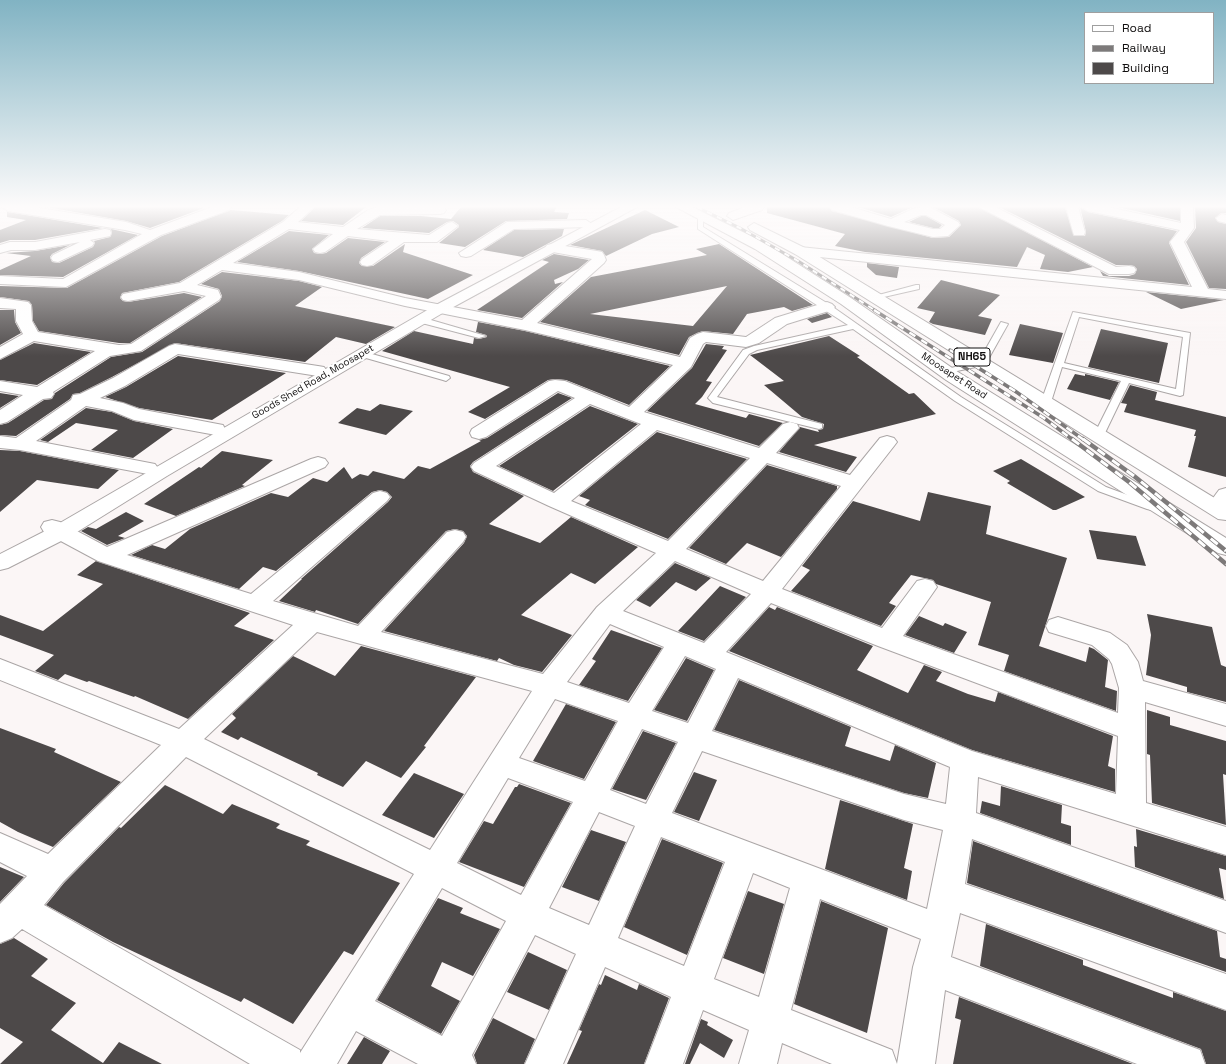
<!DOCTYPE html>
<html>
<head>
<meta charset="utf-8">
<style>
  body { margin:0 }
  #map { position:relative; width:1226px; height:1064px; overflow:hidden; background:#fbf6f6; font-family:"Space Grotesk",sans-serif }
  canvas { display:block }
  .legend { position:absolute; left:1084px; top:12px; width:130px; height:72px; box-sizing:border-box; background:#fff; border:1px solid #9f9f9f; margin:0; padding:5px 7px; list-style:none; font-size:12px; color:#100e0e }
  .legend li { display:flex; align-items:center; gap:8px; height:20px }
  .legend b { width:20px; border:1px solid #9f9f9f }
</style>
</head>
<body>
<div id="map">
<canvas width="1226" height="1064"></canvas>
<ul class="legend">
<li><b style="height:5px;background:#fff"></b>Road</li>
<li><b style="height:5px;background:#7d7a7a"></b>Railway</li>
<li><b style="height:11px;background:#4d4949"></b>Building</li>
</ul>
</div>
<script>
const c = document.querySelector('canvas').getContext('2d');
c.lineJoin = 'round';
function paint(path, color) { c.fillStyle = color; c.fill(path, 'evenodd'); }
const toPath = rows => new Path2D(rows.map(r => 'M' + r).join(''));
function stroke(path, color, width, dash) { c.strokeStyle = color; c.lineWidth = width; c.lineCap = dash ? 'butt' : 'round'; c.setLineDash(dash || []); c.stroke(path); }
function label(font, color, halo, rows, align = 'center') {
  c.font = font + ' "Space Grotesk",sans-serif'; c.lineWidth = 4; c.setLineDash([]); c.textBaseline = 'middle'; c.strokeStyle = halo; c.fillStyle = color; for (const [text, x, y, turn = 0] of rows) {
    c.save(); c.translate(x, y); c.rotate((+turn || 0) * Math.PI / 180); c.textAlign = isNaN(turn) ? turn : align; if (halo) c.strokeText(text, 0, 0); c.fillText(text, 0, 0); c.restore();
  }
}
paint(toPath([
  [46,207,195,207,204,208,150,228,126,221],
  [315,207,366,207,343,225,301,221],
  [461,207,557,207,554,212,569,213,567,219,506,221,465,247,439,243,459,227,459,225,453,221,447,222,429,233,362,228,380,216,421,216,451,219],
  [767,207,829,207,832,211,933,238,949,237,961,225,959,221,933,207,978,207,1093,267,1068,272,1040,269,1045,255,1027,247,1017,267,865,252,835,246,845,234,767,213],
  [858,207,913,207,891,217],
  [999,207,1065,207,1074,236,1085,236,1086,232,1080,207,1088,212,1177,231,1169,243,1189,285,1103,276,1100,271,1109,276,1129,276,1135,274,1137,269,1134,266,1129,265,1116,265],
  [1117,207,1180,207,1180,221],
  [1195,207,1226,207,1226,213,1221,213,1215,218,1218,222,1226,224,1226,289,1209,288,1186,242,1196,228],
  [231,210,289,215,282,221,179,282,122,293,120,298,123,301,128,302,184,293,202,297,130,343,119,343,39,331,33,321,32,305,29,301,0,297,0,286,67,288,162,236],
  [645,210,679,227,652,234,606,256,602,251,570,245],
  [7,212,8,212,103,228,35,240,10,240,0,243,0,230,26,220,7,217],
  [921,216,926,216,942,225,939,228,933,228,909,222],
  [111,229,138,235,63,277,0,275,0,270,31,256,6,253,35,251,70,245,52,254,50,257,52,262,59,263,93,247,95,243,94,241,110,237,112,233],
  [564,229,562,236,523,257,483,250,514,230],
  [289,231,329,235,312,249,314,253,320,254,326,253,348,238,385,242,361,258,359,263,362,266,373,266,405,244,403,252,473,275,428,299,299,271,237,262],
  [719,244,813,305,792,311,784,307,747,314,733,334,703,331,697,333,689,337,679,355,540,322,591,277,707,255,696,249],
  [727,286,693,326,590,314],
  [554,254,589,260,578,269,554,280,555,284,563,282,522,318,477,310,549,262,542,260],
  [867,263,899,267,897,278,876,275,867,267],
  [222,272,299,281,322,287,295,306,395,327,366,344,336,337,305,362,175,343,112,377,80,393,73,394,70,399,16,436,0,435,0,425,8,423,44,400,52,399,55,393,111,357,142,352,220,301,222,296,219,289,201,284],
  [941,280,1000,295,978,316,992,319,985,335,933,324,929,322,935,312,917,308],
  [1146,292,1224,300,1181,309],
  [0,310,14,310,15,322,21,333,0,345],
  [827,313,832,317,812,323,807,319],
  [478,322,525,331,670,366,629,405,566,380,555,379,548,380,485,419,468,412,510,387,382,351,414,331,473,344,474,338,479,339,487,337,486,335,476,332],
  [1020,324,1063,333,1053,363,1009,355],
  [1101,329,1168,343,1159,383,1088,367],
  [829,336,860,356,857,357,909,394,914,393,936,414,814,445,857,457,846,472,779,452,800,427,819,432,818,430,823,429,824,424,802,417,764,385,784,381,750,355],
  [34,343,91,352,37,385,0,380,0,360],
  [706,344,724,346,722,349,727,350,706,381,712,382,702,397,695,404,746,418,749,414,783,423,759,446,647,411,692,368],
  [178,356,286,373,212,420,139,408,105,397,126,387],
  [1075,374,1085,376,1085,374,1119,382,1110,400,1067,389],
  [1130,385,1157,392,1155,400,1226,417,1226,477,1188,467,1196,436,1194,436,1196,430,1124,412,1127,404,1121,403],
  [0,393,19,396,0,408],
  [558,393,572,398,473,462,470,466,473,472,524,496,489,524,540,543,571,517,638,547,595,584,571,573,521,615,572,635,542,672,514,665,499,658,497,661,384,631,464,543,467,536,463,531,455,529,446,531,358,624,316,610,315,612,279,601,302,579,301,579,388,502,392,497,387,492,380,490,372,492,276,571,263,567,239,589,131,555,152,545,165,549,190,529,271,493,288,497,313,478,327,482,344,467,352,479,360,474,368,476,373,471,404,479,418,466,430,469,481,441,479,440,487,438],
  [380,404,413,411,386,435,338,423,357,408,370,411],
  [590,406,638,424,553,491,499,466],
  [86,408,112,412,134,421,173,429,133,458,91,450,118,430,76,423,48,442,40,440],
  [657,432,747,459,668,539,585,505,590,500,579,496],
  [0,450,20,451,119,470,98,489,37,480,0,512],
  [222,451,273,460,242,485,245,486,176,516,144,504,199,467,201,468],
  [1021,459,1085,497,1056,510,1053,510,1007,483,1010,481,993,471],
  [767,465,837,486,837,489,781,557,747,543,726,564,689,548],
  [928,492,991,506,986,534,1067,558,1039,646,1086,662,1089,647,1094,649,1108,660,1105,687,1117,691,1116,711,1004,671,1009,655,978,645,991,602,936,584,933,580,911,575,889,603,896,606,881,626,791,591,810,570,802,566,853,501,920,521],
  [126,512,144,521,118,536,125,538,107,545,81,531,88,527,96,529],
  [1089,530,1136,536,1146,566,1097,559],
  [96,561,250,613,234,626,274,640,188,719,135,696,134,697,89,681,87,682,65,674,58,680,35,671,54,655,0,635,0,615,43,631,103,584,77,575],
  [675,563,711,578,696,591,676,582,650,607,636,600],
  [720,586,746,597,704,641,678,631],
  [769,607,775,610,777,607,873,646,857,670,908,693,924,665,942,672,936,681,968,694,995,702,998,692,1113,736,1108,766,1115,769,1115,792,972,750,729,651],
  [1147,614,1212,627,1221,665,1226,667,1226,702,1187,692,1187,687,1146,675,1151,635],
  [919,616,943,626,945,623,967,632,954,653,905,635],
  [611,630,662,648,628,701,579,685,596,661,592,659],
  [361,646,476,677,424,746,426,747,401,778,366,761,343,787,317,775,318,773,241,737,238,740,221,732,236,718,232,714,293,656,335,676],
  [686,658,714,670,687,721,654,710],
  [739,680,851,727,845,746,890,761,895,745,936,763,928,798,904,793,714,730],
  [566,704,616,722,584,779,533,761],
  [1147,710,1170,717,1170,725,1226,741,1226,775,1223,774,1226,825,1152,803,1150,755,1147,754],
  [0,728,56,749,54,752,121,782,53,847,18,832,0,822],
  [643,731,676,743,646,800,612,789],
  [694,772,717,780,699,821,674,812],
  [414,773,464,794,434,838,382,815],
  [519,784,571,803,524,887,459,862,484,821,493,824,515,787,517,787],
  [165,785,223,814,232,804,280,824,276,828,310,841,306,845,400,883,353,955,344,951,293,1024,244,998,241,1002,113,942,46,905,64,883,119,827,121,828],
  [1001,786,1062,805,1061,823,1071,826,1071,845,980,813,982,801,1000,806],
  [840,800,913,824,904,868,912,871,907,900,825,869],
  [1136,829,1226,856,1226,870,1219,868,1224,899,1135,867,1134,846,1137,847],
  [591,830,626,842,599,901,562,887],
  [662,839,723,863,687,955,624,927],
  [973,841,1217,931,1220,957,1226,959,1226,972,967,883],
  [0,867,24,877,0,902],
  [748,891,784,904,764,974,723,958],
  [438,898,463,908,460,913,500,929,473,976,442,962,431,986,460,1001,441,1034,377,1000],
  [821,901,888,928,867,1033,794,1004],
  [986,924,1083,960,1083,965,1173,998,1173,992,1226,1011,1226,1064,1206,1064,1201,1049,980,966],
  [14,938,48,959,31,976,76,1003,51,1030,103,1063,119,1042,162,1064,0,1064,23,1042,0,1028,0,944],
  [528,952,567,970,549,1010,507,992],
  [605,975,637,990,639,984,669,998,644,1064,567,1064,582,1031,579,1030,599,984,601,985],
  [959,997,1133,1064,953,1064,961,1020,955,1018],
  [493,1018,535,1039,524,1064,477,1064,474,1055],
  [701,1019,708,1022,707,1025,733,1040,724,1058,700,1043,690,1064,685,1064],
  [364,1037,390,1051,382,1064,347,1064]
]), '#4d4949');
const service = toPath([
  [698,215,703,216,703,227,830,305,961,397,1106,487,1155,505,1156,507,1151,510,1147,509,1098,491,955,401,853,329,757,350,749,354,717,397,822,424,822,428,819,429,713,403,708,398,743,350,754,346,848,325,698,229,698,215],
  [916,285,919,285,919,289,875,299,871,297,916,285],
  [1073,312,1190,333,1183,395,1180,396,1129,383,1104,435,1099,438,1094,435,1121,381,1062,367,1051,402,1049,404,1043,404,1041,402,1073,312],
  [1079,317,1183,337,1176,389,1064,363,1079,317],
  [418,318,424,318,486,336,479,338,418,322,418,318],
  [1001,322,1008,324,985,365,943,374,943,370,979,361,1001,322],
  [359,352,365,352,449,376,450,378,446,381,443,380,359,356,359,352]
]);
const minor = toPath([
  [2,207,34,207,126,222,150,230,212,207,231,207,229,210,161,235,66,287,0,284,0,276,63,279,142,234,125,230,8,211,2,207],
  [300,207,314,207,298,222,343,227,368,210,378,207,444,207,446,210,444,213,440,214,380,215,357,229,429,235,448,223,452,222,458,226,437,242,404,242,372,265,367,266,362,265,360,262,362,259,389,241,348,236,325,252,320,253,315,252,313,249,333,234,289,229,233,263,299,272,405,298,522,320,592,259,547,251,545,248,547,245,552,244,597,251,602,252,604,255,606,260,604,263,537,323,680,357,690,338,697,334,703,332,746,337,775,318,827,302,832,304,835,307,832,310,787,324,759,343,746,347,706,342,703,344,691,367,644,412,759,448,783,424,790,422,797,424,799,428,776,453,850,475,880,438,887,436,894,438,897,442,894,446,782,589,882,628,917,581,925,579,933,581,937,587,903,636,1118,713,1119,688,1112,664,1109,659,1092,645,1049,632,1046,626,1049,620,1058,617,1110,633,1127,645,1138,662,1143,681,1226,704,1226,726,1145,702,1146,803,1226,827,1226,855,978,777,976,813,1226,901,1226,933,972,839,965,884,1226,974,1226,1010,960,913,951,957,1200,1050,1205,1064,1137,1064,945,990,935,1064,832,1064,782,1043,777,1064,739,1064,749,1030,703,1010,683,1064,645,1064,671,997,605,967,563,1064,525,1064,576,954,535,935,472,1055,476,1064,418,1064,356,1031,337,1064,250,1064,22,929,12,938,0,943,0,904,27,876,0,862,0,833,48,854,161,745,0,680,0,659,179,729,293,625,98,561,44,532,41,527,44,522,52,520,60,522,107,547,311,459,318,457,325,459,328,463,325,467,127,555,251,594,373,493,380,491,387,493,390,497,387,501,273,601,358,626,447,532,455,530,463,532,466,537,463,542,381,632,543,674,597,607,656,553,549,506,474,471,471,467,474,463,575,398,558,391,486,437,479,439,472,437,470,433,472,429,549,381,555,380,565,381,629,407,673,365,525,330,405,306,299,280,222,270,197,285,218,290,221,297,219,300,141,351,110,356,53,392,54,394,51,398,43,399,7,422,0,424,0,410,23,395,0,391,0,381,37,387,95,351,34,341,0,359,0,347,23,334,16,321,16,309,0,308,0,298,28,302,31,305,32,321,38,332,119,345,131,344,206,296,184,291,128,301,123,300,121,297,123,294,180,283,283,222,300,207],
  [590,404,641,424,554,493,496,466,590,404],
  [657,430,750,458,668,541,571,501,657,430],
  [767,463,841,486,763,581,686,549,767,463],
  [675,561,751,594,704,643,623,611,675,561],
  [771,603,878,646,1118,736,1116,794,972,751,726,652,771,603],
  [610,624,664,647,629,703,567,682,610,624],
  [317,632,532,691,430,850,204,739,317,632],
  [685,656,716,669,688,723,652,711,685,656],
  [738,678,950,767,946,804,904,794,712,731,738,678],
  [555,699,618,721,585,781,519,758,555,699],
  [642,729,678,742,646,804,610,790,642,729],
  [702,751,904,820,943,830,927,909,672,813,702,751],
  [186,757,414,874,300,1053,300,1050,44,905,63,882,186,757],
  [508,778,573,802,521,895,457,863,508,778],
  [599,812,635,826,589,925,549,908,599,812],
  [661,837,725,862,684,966,618,938,661,837],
  [753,873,790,888,759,997,714,979,753,873],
  [442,888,506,921,442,1036,375,1001,442,888],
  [820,899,921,939,913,967,897,1064,892,1050,791,1010,820,899],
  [745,207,764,207,762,210,733,220,727,216,729,213,745,207],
  [830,207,851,207,891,219,915,208,929,207,958,222,960,225,948,236,933,237,888,226,832,210,830,207],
  [921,215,926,215,945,225,940,229,933,229,904,222,921,215],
  [979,207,995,207,1116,267,1129,266,1134,267,1136,270,1134,273,1129,274,1109,274,979,207],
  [1066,207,1078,207,1085,232,1084,235,1074,235,1073,232,1066,207],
  [1082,207,1108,207,1181,223,1181,207,1193,207,1194,228,1184,242,1208,289,1226,291,1226,299,800,255,795,254,793,251,795,248,800,247,1192,287,1170,242,1180,230,1088,211,1082,207],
  [1222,214,1226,215,1226,223,1218,221,1216,218,1222,214],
  [586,220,592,224,590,227,514,229,471,256,466,257,461,256,459,253,507,222,586,220],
  [105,229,110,230,111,233,110,236,90,240,94,243,92,246,58,262,53,261,51,258,53,255,80,242,35,250,11,250,0,253,0,245,10,242,35,242,105,229],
  [175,344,318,366,324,367,327,371,324,375,318,376,178,354,125,386,100,398,123,403,139,409,223,425,225,429,223,433,216,435,134,420,112,411,86,406,36,441,155,464,158,468,155,472,148,474,20,450,0,448,0,436,16,438,71,400,73,395,80,394,113,378,169,346,175,344],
  [1226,488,1226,510,1217,514,1209,513,1206,508,1216,494,1219,490,1226,488]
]);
const tertiary = toPath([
  [621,207,637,207,446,311,167,476,69,537,8,568,0,570,0,554,53,527,436,305,621,207]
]);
const trunk = toPath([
  [676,207,692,207,765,243,851,298,958,372,1226,538,1226,555,1218,553,946,380,841,304,755,249,676,207],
  [754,223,805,248,1226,505,1226,520,1218,519,795,254,750,230,748,227,754,223]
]);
stroke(service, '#aba6a6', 2);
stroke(minor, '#aba6a6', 2);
stroke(tertiary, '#aba6a6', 2);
stroke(trunk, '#aba6a6', 2);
paint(service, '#fff');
paint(minor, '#fff');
paint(tertiary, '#fff');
paint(trunk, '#fff');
const railFar2 = toPath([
  [697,207,740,228,798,261,876,311]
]);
const railFar1 = toPath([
  [874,310,1044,418,1073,440],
  [950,350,1015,391,1084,440]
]);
const rail = toPath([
  [1072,439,1129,482,1226,564],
  [1083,439,1134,476,1226,551]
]);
stroke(railFar2, '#7d7a7a', 3);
stroke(railFar1, '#7d7a7a', 3.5);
stroke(rail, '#7d7a7a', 4.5);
stroke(railFar2, '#fff', 2, [5.5]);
stroke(railFar1, '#fff', 2.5, [7]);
stroke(rail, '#fff', 3, [9]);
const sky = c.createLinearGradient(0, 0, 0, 356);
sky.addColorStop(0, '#81b3c3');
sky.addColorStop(0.58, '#fdfbfb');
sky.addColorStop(1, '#fdfbfb00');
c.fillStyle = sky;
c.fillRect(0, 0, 1226, 356);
label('10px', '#100e0e', '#fff', [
  ["Moosapet Road",954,376,33],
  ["Goods Shed Road, Moosapet",313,382,-30]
]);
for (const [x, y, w] of [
  [972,357,36]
]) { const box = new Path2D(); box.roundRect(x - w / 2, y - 9, w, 18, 3); c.fillStyle = '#fff'; c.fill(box); stroke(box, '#100e0e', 1); }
label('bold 11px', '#100e0e', null, [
  ["NH65",972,357]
]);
</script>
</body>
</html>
